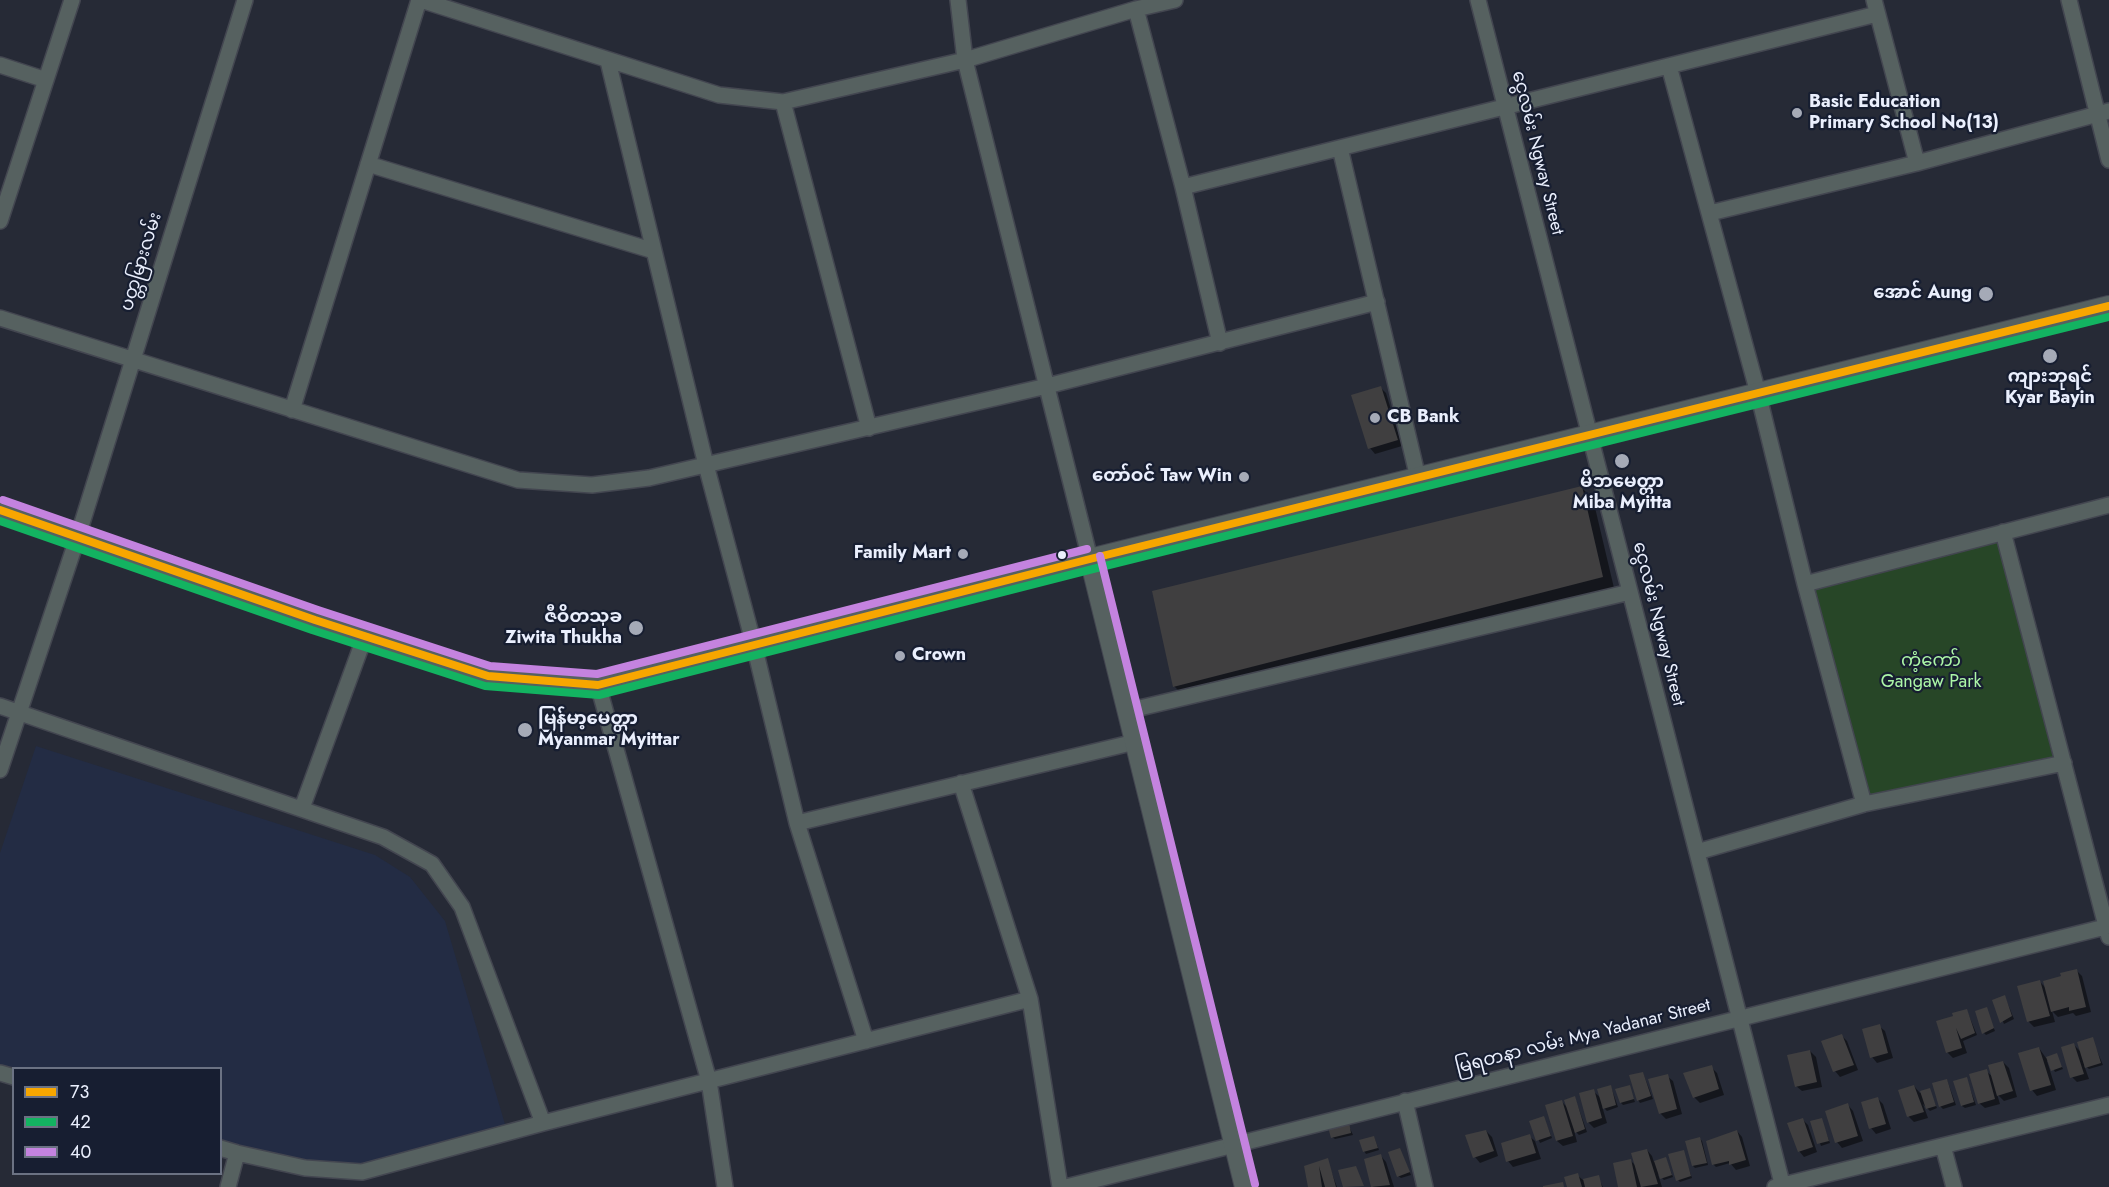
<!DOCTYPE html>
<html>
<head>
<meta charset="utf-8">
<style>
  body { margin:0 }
  #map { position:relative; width:2109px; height:1187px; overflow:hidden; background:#262a36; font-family:Jost,sans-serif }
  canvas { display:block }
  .legend { position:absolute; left:12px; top:1067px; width:210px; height:108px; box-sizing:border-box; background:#171e31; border:2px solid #6b7283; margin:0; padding:8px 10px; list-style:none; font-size:18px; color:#eaeffd }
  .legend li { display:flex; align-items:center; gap:12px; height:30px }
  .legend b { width:30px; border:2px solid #6b7283 }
</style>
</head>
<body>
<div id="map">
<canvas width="2109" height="1187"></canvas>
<ul class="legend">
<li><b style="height:8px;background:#f7a600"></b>73</li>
<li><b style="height:8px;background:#13b361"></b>42</li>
<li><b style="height:8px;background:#c483df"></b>40</li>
</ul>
</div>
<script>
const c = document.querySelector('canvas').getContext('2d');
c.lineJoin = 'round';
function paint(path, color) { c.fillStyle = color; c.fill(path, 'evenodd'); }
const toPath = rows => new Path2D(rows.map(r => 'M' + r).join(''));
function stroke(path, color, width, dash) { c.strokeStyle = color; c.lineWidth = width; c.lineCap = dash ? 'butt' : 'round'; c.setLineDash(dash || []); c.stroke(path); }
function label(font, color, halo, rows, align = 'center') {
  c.font = font + ' Jost,"Noto Sans Myanmar",sans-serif'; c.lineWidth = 4.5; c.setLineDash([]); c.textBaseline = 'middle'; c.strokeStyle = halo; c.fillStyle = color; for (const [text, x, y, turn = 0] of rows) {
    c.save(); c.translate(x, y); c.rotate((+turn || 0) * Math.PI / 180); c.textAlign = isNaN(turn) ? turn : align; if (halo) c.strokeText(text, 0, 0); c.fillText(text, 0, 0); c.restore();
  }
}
paint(toPath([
  [36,746,375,855,410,877,445,921,507,1131,358,1175,221,1155,220,1068,14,1068,13,1084,0,1079,0,853]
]), '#232c44');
paint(toPath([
  [1999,540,2053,757,1864,804,1809,587]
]), '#274627');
paint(toPath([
  [1381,388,1386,393,1402,446,1375,454,1370,448,1353,396],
  [1582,488,1593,499,1614,588,1186,698,1174,686],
  [2076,970,2082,976,2091,1012,2076,1016,2073,1013,2058,1017,2052,1011,2055,1022,2034,1027,2029,1022,2019,987,2039,981,2046,988],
  [2005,997,2014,1019,2004,1024,1994,1001],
  [1986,1009,1995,1031,1986,1035,1984,1033],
  [1967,1011,1977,1035,1963,1041,1967,1053,1953,1058,1947,1052,1938,1022],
  [1879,1026,1885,1031,1893,1058,1877,1063,1872,1057],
  [1842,1036,1847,1041,1858,1070,1840,1077,1835,1071],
  [2092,1039,2103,1065,2089,1069,2084,1065,2089,1079,2077,1082,2072,1077,2074,1045,2082,1053],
  [2039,1048,2046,1058,2056,1055,2063,1069,2055,1072,2049,1060,2047,1061,2056,1090,2037,1096,2032,1090],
  [1810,1051,1816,1057,1822,1087,1802,1091,1796,1086],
  [2003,1062,2009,1068,2017,1097,2004,1101,1997,1094,2000,1104,1985,1108,1979,1103,1986,1071,1993,1077],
  [1711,1067,1717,1073,1724,1095,1700,1103,1694,1097],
  [1643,1073,1653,1099,1640,1103,1638,1100],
  [1667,1076,1673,1081,1682,1114,1666,1119,1660,1113],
  [1966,1078,1976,1105,1965,1108,1962,1106],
  [1947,1080,1956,1105,1943,1109,1940,1106],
  [1629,1086,1635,1102,1623,1105,1621,1103],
  [1914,1086,1920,1093,1929,1090,1937,1108,1930,1111,1923,1104,1928,1118,1914,1122,1909,1117],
  [1611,1087,1618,1107,1607,1111,1602,1106,1607,1123,1594,1128,1588,1122,1593,1091,1602,1099],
  [1575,1098,1587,1132,1579,1135,1574,1130,1577,1142,1563,1146,1557,1141,1562,1102,1569,1109],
  [1878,1099,1883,1104,1891,1129,1876,1134,1871,1128],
  [1848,1105,1853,1111,1863,1141,1842,1148,1837,1142],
  [1544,1118,1552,1138,1540,1143,1531,1122],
  [1802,1119,1808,1125,1817,1152,1804,1157,1799,1151],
  [1821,1119,1830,1143,1821,1146,1812,1122],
  [1348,1124,1353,1135,1335,1139,1332,1137],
  [1486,1131,1492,1137,1498,1156,1480,1163,1475,1157],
  [1737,1131,1742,1137,1750,1166,1736,1170,1730,1163,1716,1167,1713,1164],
  [1529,1136,1535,1141,1541,1159,1513,1167,1508,1161],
  [1374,1137,1379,1150,1366,1154,1364,1151],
  [1700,1139,1702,1141,1708,1165,1695,1168,1693,1166],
  [1400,1150,1411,1175,1401,1178,1398,1176],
  [1647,1150,1652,1156,1654,1162,1666,1159,1673,1177,1664,1180,1658,1174,1662,1187,1642,1187,1640,1185,1641,1187,1620,1187,1630,1160,1637,1167],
  [1683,1152,1692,1178,1680,1182,1678,1180],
  [1381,1156,1386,1162,1394,1187,1373,1187,1365,1160],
  [1327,1160,1337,1187,1310,1187,1306,1168],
  [1577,1175,1583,1180,1598,1177,1603,1187,1568,1187]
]), '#0007');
paint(toPath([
  [1381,386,1398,440,1368,449,1351,395],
  [1582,486,1603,577,1173,687,1152,591],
  [2077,969,2086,1007,2069,1011,2069,1007,2051,1012,2043,981,2061,976,2060,973],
  [2040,980,2050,1016,2027,1022,2017,986],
  [2005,995,2012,1016,2000,1023,1992,1000],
  [1987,1007,1994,1028,1982,1034,1975,1011],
  [1967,1009,1975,1033,1961,1039,1956,1028,1962,1048,1946,1053,1936,1021,1953,1016,1952,1013],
  [1880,1024,1888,1053,1870,1058,1862,1029],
  [1842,1034,1854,1065,1833,1072,1821,1041],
  [2093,1037,2101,1063,2085,1068,2077,1042],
  [2074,1043,2084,1074,2070,1078,2061,1047],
  [2039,1047,2051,1085,2030,1091,2018,1053],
  [1810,1050,1817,1082,1795,1087,1787,1055],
  [2057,1053,2062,1067,2051,1071,2046,1057],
  [2003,1061,2013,1091,1997,1096,1988,1065],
  [1712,1065,1719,1089,1693,1098,1683,1073],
  [1987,1069,1995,1099,1978,1104,1969,1074],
  [1643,1072,1651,1096,1637,1101,1629,1075],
  [1668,1074,1677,1109,1659,1114,1648,1079],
  [1967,1077,1974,1102,1961,1106,1953,1081],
  [1947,1079,1954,1102,1939,1107,1932,1083],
  [1611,1085,1616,1105,1603,1109,1597,1089],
  [1630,1085,1634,1099,1620,1103,1615,1089],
  [1914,1085,1924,1112,1907,1117,1898,1090],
  [1930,1088,1936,1106,1926,1109,1920,1091],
  [1594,1089,1602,1118,1587,1123,1579,1093],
  [1575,1096,1585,1129,1575,1133,1564,1100],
  [1878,1097,1886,1124,1869,1129,1861,1102],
  [1562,1100,1573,1136,1556,1141,1545,1105],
  [1848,1103,1858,1136,1835,1143,1825,1111],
  [1544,1116,1551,1136,1536,1141,1529,1121],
  [1803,1118,1813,1147,1798,1152,1787,1123],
  [1822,1118,1829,1141,1817,1144,1810,1121],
  [1349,1122,1351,1133,1331,1138,1328,1127],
  [1486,1130,1494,1151,1473,1158,1465,1135],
  [1737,1130,1746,1160,1729,1165,1729,1161,1712,1165,1706,1141],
  [1530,1134,1536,1153,1506,1162,1501,1143],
  [1374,1136,1378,1148,1363,1152,1359,1140],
  [1700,1137,1707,1163,1692,1166,1685,1141],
  [1400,1148,1410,1172,1397,1177,1388,1152],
  [1647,1149,1658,1184,1641,1187,1631,1153],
  [1684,1150,1691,1176,1676,1181,1668,1154],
  [1381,1154,1390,1185,1371,1187,1364,1159],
  [1666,1157,1672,1175,1660,1179,1654,1161],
  [1328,1158,1336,1187,1325,1187,1319,1166,1322,1187,1308,1187,1304,1166],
  [1631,1159,1637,1187,1618,1187,1613,1163],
  [1356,1166,1364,1186,1343,1187,1338,1170],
  [1578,1173,1582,1187,1567,1187,1564,1177],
  [1599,1175,1602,1187,1585,1187,1583,1179],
  [1563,1182,1564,1187,1543,1187,1543,1186]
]), '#403f40');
const minor = toPath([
  [421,0,719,95,783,102,965,60,1136,9,1175,0],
  [958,0,965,60,1090,559],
  [1478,0,1783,1187],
  [1874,0,1917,163],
  [2069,0,2109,160],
  [1136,9,1183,187,1220,343],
  [608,61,706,465,754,645,797,823,866,1041],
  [0,65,46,80],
  [1669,66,1758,393,1805,584,1864,804],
  [783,102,869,428],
  [1340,148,1418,478],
  [368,164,654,251],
  [1183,187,1877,14],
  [1710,213,1917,163,2109,111],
  [0,221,72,0],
  [0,318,518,480,592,485,649,478,1047,386,1377,302],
  [292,410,419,0],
  [2003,532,2109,937],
  [1805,584,2109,505],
  [598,685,709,1081,725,1187],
  [0,706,383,837,432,864,462,907,543,1123],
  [1127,711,1630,592],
  [0,770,78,536,245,0],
  [961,783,1030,999,1060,1187],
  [302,808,365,636],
  [797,823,1135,742],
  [1697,852,1864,804,2064,763],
  [0,1073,14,1077],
  [1405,1101,1425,1187],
  [1943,1146,1954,1187],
  [220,1148,237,1153,305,1168,362,1172,543,1123,1030,999],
  [228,1187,237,1153],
  [1066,1187,2109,926],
  [1775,1187,2109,1105]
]);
const tertiary = toPath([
  [0,510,315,620,488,676,598,685,1090,559,2109,306],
  [1090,559,1245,1187]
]);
stroke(minor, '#434650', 18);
stroke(tertiary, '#434650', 22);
stroke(minor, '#566160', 15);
stroke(tertiary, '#566160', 20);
stroke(toPath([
  [0,510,315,620,488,676,598,685,1090,559,2109,306]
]), '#f7a600', 8);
stroke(toPath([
  [0,521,312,630,485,686,599,695,1093,569,2109,317]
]), '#13b361', 8);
stroke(toPath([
  [3,500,318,610,490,666,597,674,1087,549],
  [1100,556,1255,1184]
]), '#c483df', 8);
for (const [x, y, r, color] of [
  [1797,113,6,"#a5aab7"],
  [1986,294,8,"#a5aab7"],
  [2050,356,8,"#a5aab7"],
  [1375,418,6,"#a5aab7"],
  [1622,461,8,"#a5aab7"],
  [1244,477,6,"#a5aab7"],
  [963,554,6,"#a5aab7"],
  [1062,555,5,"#eaeffd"],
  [636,628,8,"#a5aab7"],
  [900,656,6,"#a5aab7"],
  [525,730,8,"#a5aab7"]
]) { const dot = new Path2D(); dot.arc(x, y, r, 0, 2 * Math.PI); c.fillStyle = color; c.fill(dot); stroke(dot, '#171e31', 2); }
label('bold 18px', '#eaeffd', '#171e31', [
  ["Basic Education",1809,103],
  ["Primary School No(13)",1809,124],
  ["အောင် Aung",1972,294,"right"],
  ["ကျားဘုရင်",2050,378,"center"],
  ["Kyar Bayin",2050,399,"center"],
  ["CB Bank",1387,418],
  ["တော်ဝင် Taw Win",1232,477,"right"],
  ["မိဘမေတ္တာ",1622,483,"center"],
  ["Miba Myitta",1622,504,"center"],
  ["Family Mart",951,554,"right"],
  ["ဇီဝိတသုခ",622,618,"right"],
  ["Ziwita Thukha",622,639,"right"],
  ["Crown",912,656],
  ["မြန်မာ့မေတ္တာ",538,720],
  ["Myanmar Myittar",538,741]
], 'left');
label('18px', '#eaeffd', '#171e31', [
  ["ငွေလမ်း Ngway Street",1537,153,76],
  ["ပတ္တမြားလမ်း",142,262,-73],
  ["ငွေလမ်း Ngway Street",1658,624,76],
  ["မြရတနာ လမ်း Mya Yadanar Street",1583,1037,-14]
]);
label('18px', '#acf6a7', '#171e31', [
  ["ကံ့ကော်",1931,662],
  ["Gangaw Park",1931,683]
]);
</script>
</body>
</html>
